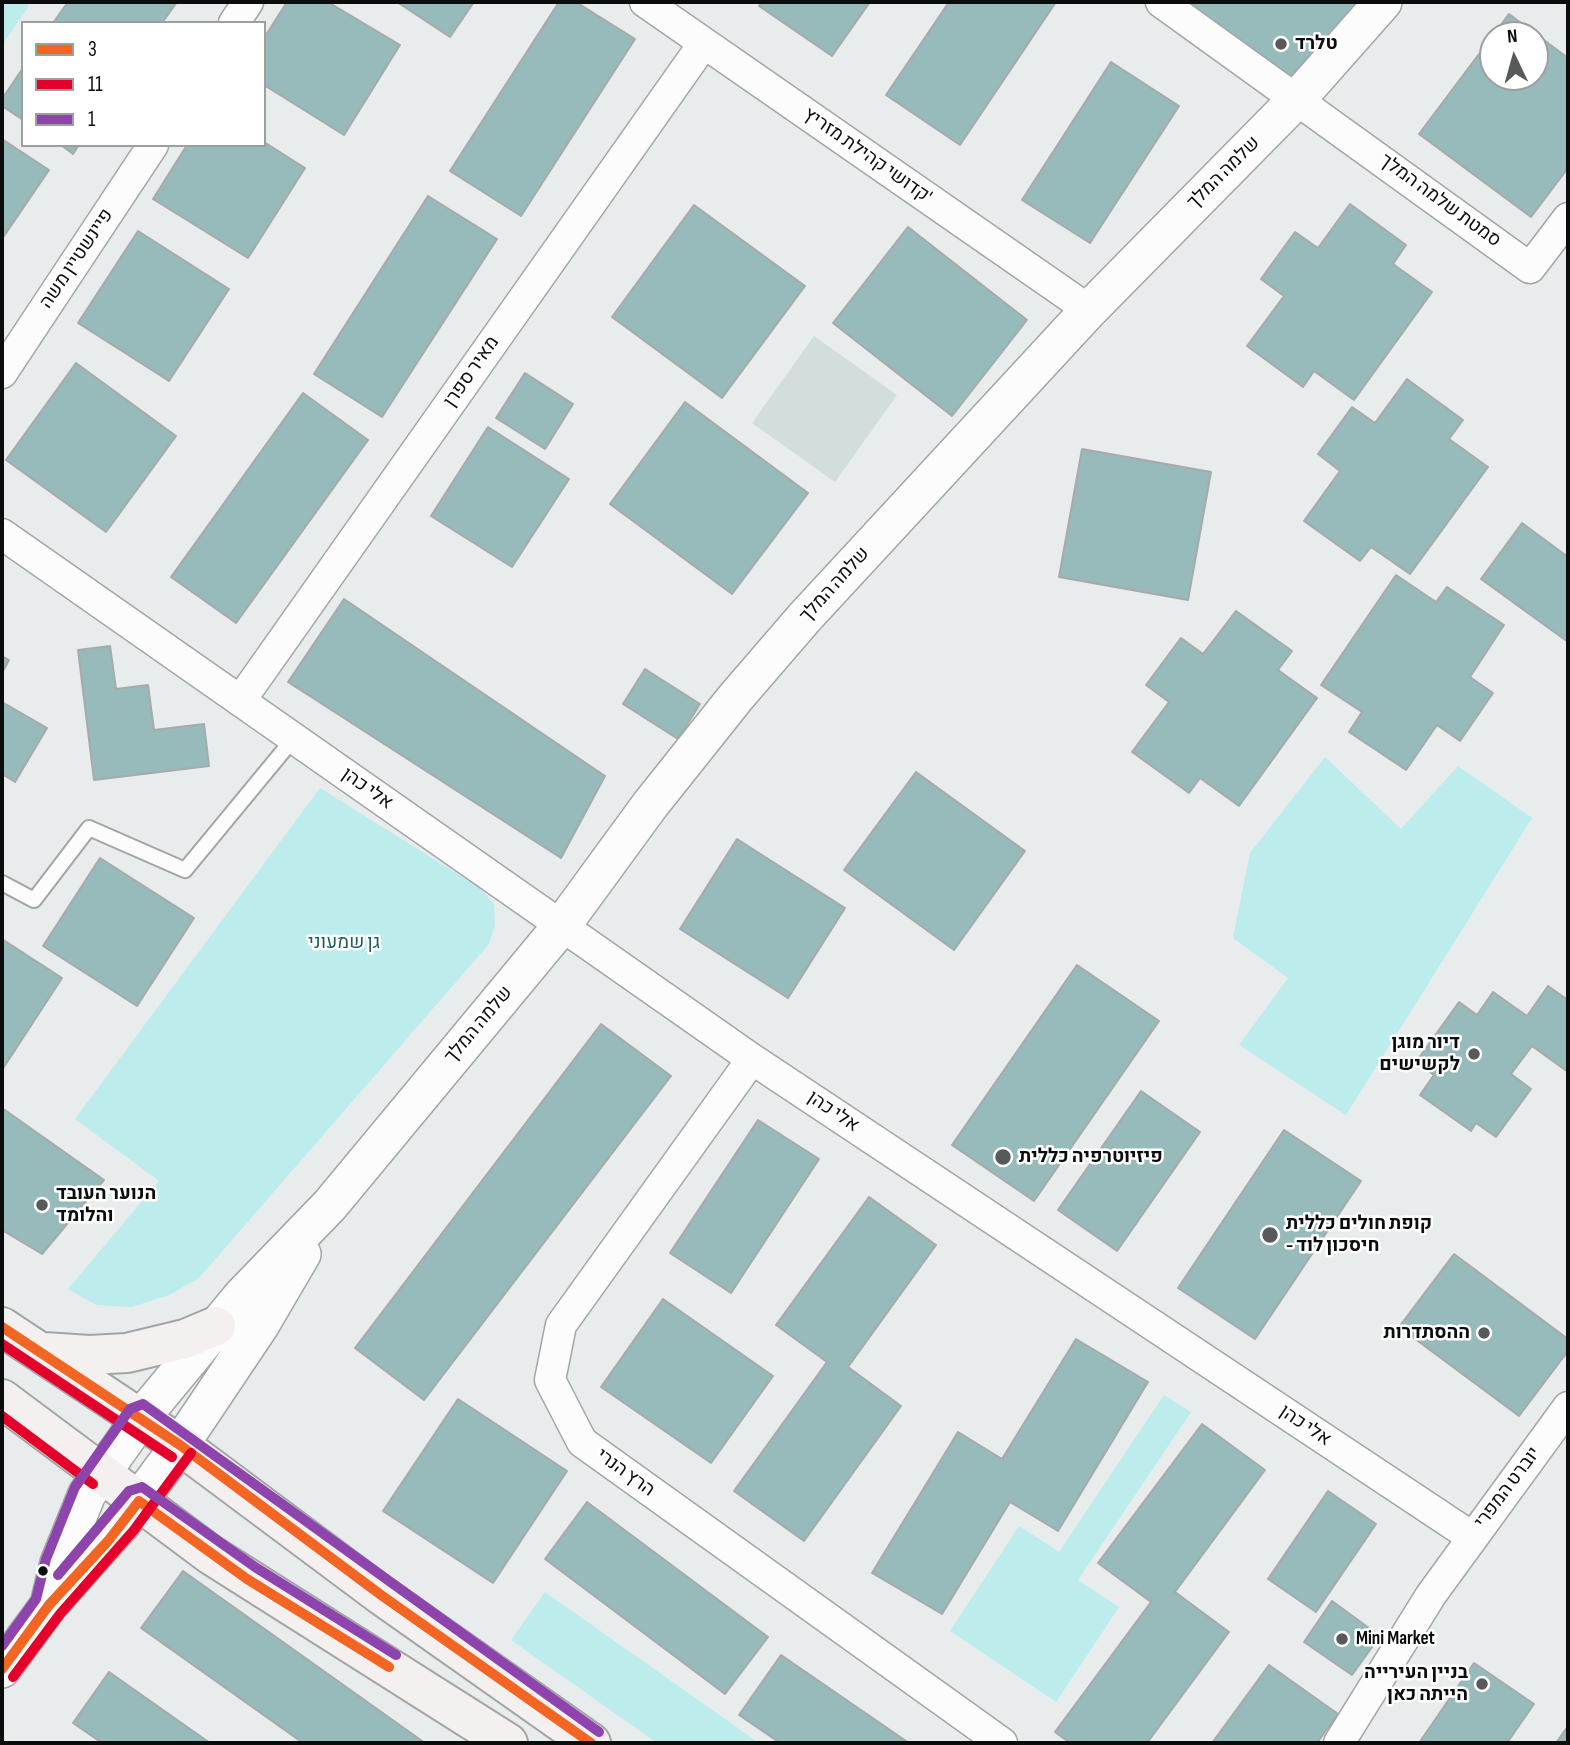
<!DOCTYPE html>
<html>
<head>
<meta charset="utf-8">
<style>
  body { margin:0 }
  #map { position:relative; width:1570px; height:1745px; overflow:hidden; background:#e8ecec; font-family:"Sofia Sans Condensed",sans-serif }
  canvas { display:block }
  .frame { position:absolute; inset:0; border:4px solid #0b0c0c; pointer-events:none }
  .legend { position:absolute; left:21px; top:21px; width:245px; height:126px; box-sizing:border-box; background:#fff; border:2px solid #9d9e9e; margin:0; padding:9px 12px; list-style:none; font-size:21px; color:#0b0c0c }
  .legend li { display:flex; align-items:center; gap:14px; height:35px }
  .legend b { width:35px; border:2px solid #9d9e9e }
  .north { position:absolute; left:1479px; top:21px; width:70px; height:70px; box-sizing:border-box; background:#fff; border:2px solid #9d9e9e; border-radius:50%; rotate:355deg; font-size:19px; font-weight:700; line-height:28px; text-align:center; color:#0b0c0c }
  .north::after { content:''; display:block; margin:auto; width:24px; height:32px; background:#585a5a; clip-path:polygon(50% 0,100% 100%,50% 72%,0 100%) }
</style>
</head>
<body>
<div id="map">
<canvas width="1570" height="1745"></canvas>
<div class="frame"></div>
<ul class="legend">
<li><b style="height:9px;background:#f26522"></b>3</li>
<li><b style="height:9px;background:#e4002b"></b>11</li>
<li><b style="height:9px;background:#8e44ad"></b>1</li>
</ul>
<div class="north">N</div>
</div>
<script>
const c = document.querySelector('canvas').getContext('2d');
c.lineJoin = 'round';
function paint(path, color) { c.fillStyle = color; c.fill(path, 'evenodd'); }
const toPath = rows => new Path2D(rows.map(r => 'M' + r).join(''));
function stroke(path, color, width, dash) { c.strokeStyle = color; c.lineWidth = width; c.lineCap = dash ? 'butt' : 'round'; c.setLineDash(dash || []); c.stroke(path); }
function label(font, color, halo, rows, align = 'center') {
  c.font = font + ' "Sofia Sans Condensed",Heebo,sans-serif'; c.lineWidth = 5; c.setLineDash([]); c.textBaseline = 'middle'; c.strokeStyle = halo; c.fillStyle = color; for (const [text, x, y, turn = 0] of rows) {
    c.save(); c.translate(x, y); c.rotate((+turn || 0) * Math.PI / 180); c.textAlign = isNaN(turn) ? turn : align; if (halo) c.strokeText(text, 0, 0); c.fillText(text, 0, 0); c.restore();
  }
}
paint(toPath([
  [814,336,897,395,835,482,752,423]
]), '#d3dddc');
paint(toPath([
  [2,2,23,2,29,6,2,45],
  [1325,757,1401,829,1458,766,1532,818,1346,1115,1239,1045,1288,978,1233,938,1250,853],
  [320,788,480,888,494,904,495,925,489,944,199,1278,169,1295,132,1307,96,1305,68,1289,159,1181,75,1119],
  [1164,1395,1191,1412,1078,1580,1119,1607,1056,1702,950,1631,1019,1526,1059,1552],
  [545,1592,759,1743,657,1743,511,1640]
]), '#bceceb');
const building = toPath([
  [68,2,177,2,162,23,53,23,68,2],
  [287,2,328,2,400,45,344,135,264,85,264,38,287,2],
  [397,2,474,2,450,37,397,2],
  [559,2,576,2,635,39,521,216,450,171,559,2],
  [762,2,870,2,832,56,759,6,762,2],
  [949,2,1056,2,960,145,886,95,949,2],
  [1180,2,1362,2,1291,87,1180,2],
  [1509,14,1568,58,1568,168,1531,217,1419,134,1509,14],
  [1493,35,1535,35,1535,77,1493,77,1493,35],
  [1111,62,1179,106,1090,243,1022,200,1111,62],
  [23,68,23,120,2,106,2,99,23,68],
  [2,139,49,170,2,239,2,139],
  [264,142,305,168,248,258,153,199,187,145,264,145,264,142],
  [61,145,79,145,73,154,61,145],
  [428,196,497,239,382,417,314,374,428,196],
  [1350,204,1406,245,1393,264,1432,292,1354,400,1314,371,1303,387,1247,346,1284,296,1261,279,1295,232,1318,248,1350,204],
  [694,205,805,286,722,398,612,317,694,205],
  [908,227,1027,320,952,416,833,323,908,227],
  [138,231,229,289,169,381,78,323,138,231],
  [76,363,176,436,106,532,6,460,76,363],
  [525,373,573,404,545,449,496,418,525,373],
  [1407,379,1463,420,1449,439,1488,467,1410,574,1371,547,1360,561,1304,521,1340,471,1318,454,1352,407,1375,423,1407,379],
  [303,393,368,440,236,623,171,577,303,393],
  [685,402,808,493,732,594,610,504,685,402],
  [488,427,569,479,512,567,431,516,488,427],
  [1082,449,1211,472,1188,600,1059,577,1082,449],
  [1522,523,1568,557,1568,642,1481,579,1522,523],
  [1396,575,1436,602,1447,587,1504,625,1470,677,1493,693,1460,741,1437,725,1406,770,1349,732,1362,712,1321,685,1396,575],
  [344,599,605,776,561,858,288,682,344,599],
  [1236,611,1292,651,1278,670,1317,698,1239,806,1200,778,1189,793,1132,752,1169,702,1146,685,1181,638,1203,654,1236,611],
  [110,646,116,689,148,685,154,730,204,724,209,766,94,780,78,650,110,646],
  [2,656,9,660,2,673,2,656],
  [645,669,700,704,678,739,623,704,645,669],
  [2,702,47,728,15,782,2,774,2,702],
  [916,772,1025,851,954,950,844,870,916,772],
  [737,839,845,908,788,998,680,929,737,839],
  [100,858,194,918,137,1006,43,946,100,858],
  [2,939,62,978,2,1070,2,939],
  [1077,965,1159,1021,1034,1201,952,1145,1077,965],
  [1548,986,1568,1000,1568,1072,1532,1046,1511,1074,1531,1089,1496,1137,1476,1123,1471,1131,1420,1095,1434,1075,1416,1062,1459,1002,1477,1015,1493,992,1527,1016,1548,986],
  [601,1024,671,1076,424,1400,355,1348,601,1024],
  [1141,1091,1200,1132,1117,1251,1058,1210,1141,1091],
  [2,1108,104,1180,42,1254,2,1230,2,1108],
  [758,1120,819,1159,731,1293,670,1253,758,1120],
  [1284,1130,1361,1181,1255,1339,1178,1288,1284,1130],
  [869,1197,936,1245,848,1367,901,1406,804,1541,734,1491,827,1362,776,1325,869,1197],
  [1454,1254,1568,1339,1568,1351,1519,1416,1399,1327,1454,1254],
  [663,1299,773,1376,711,1463,601,1387,663,1299],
  [1076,1339,1148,1382,1058,1531,1010,1502,942,1614,872,1573,958,1432,1002,1459,1076,1339],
  [458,1399,567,1471,493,1583,383,1511,458,1399],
  [1202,1424,1265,1470,1175,1592,1229,1632,1147,1743,1070,1743,1055,1732,1151,1602,1098,1563,1202,1424],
  [1328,1491,1376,1524,1316,1612,1268,1579,1328,1491],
  [587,1502,768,1637,725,1694,545,1559,587,1502],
  [183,1571,425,1743,303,1743,141,1628,183,1571],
  [1332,1601,1380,1636,1352,1675,1304,1642,1332,1601],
  [781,1655,909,1743,780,1743,739,1715,781,1655],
  [1474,1663,1534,1704,1507,1743,1419,1743,1474,1663],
  [1269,1665,1338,1714,1317,1743,1212,1743,1269,1665],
  [109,1672,210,1743,102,1743,73,1723,109,1672],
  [1568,1726,1568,1743,1556,1743,1568,1726]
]);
paint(building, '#97baba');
stroke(building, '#a8aaaa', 2);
const service = toPath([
  [2,883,34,900,89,828,185,870,294,738]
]);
const minor = toPath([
  [645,2,1089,310],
  [1161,2,1530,268,1568,218],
  [234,23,248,2],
  [2,373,153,145],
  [2,534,752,1059,1472,1537],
  [240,701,704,43],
  [752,1059,561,1325,550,1380,582,1442,1002,1743],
  [1339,1743,1431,1595,1568,1407]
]);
const tertiary = toPath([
  [49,1605,59,1563,87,1494,141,1418,242,1296,330,1205,563,924,650,805,736,697,805,617,1089,310,1298,98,1383,2],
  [2,1669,49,1605,123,1522,180,1445,261,1324,302,1254]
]);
const secondary = toPath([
  [2,1327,180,1445,381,1595,591,1743],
  [44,1352,89,1355,127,1353,185,1339,216,1326],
  [2,1399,211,1555,508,1743]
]);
stroke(service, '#a3a5a5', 18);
stroke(minor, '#a3a5a5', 33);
stroke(tertiary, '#a3a5a5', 40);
stroke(secondary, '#a3a5a5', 42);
stroke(service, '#fcfcfc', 14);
stroke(minor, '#fcfcfc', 30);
stroke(tertiary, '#fcfcfc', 37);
stroke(secondary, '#f4f0ef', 38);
stroke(toPath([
  [2,1327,180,1445,381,1595,591,1743],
  [139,1501,247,1579,389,1667],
  [2,1669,49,1605,108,1541,139,1501]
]), '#f26522', 10);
stroke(toPath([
  [2,1344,172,1457],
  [2,1416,93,1484],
  [13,1677,60,1614,134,1530,191,1453]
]), '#e4002b', 10);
stroke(toPath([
  [58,1575,129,1491,142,1487,255,1567,396,1655],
  [2,1646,36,1599,46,1559,75,1487,130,1409,143,1404,599,1732]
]), '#8e44ad', 10);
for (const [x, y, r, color] of [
  [1281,44,7,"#585a5a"],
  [1474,1054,7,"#585a5a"],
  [1003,1157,9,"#585a5a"],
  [42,1205,7,"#585a5a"],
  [1270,1235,9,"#585a5a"],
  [1484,1333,7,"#585a5a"],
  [43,1571,6,"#0b0c0c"],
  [1342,1639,7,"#585a5a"],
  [1482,1684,7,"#585a5a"]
]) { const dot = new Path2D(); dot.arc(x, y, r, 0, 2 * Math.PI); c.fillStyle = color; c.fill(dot); stroke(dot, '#fff', 2.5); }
label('bold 19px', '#0b0c0c', '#fff', [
  ["טלרד",1295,44],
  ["דיור מוגן",1460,1043,"right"],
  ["לקשישים",1460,1065,"right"],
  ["פיזיוטרפיה כללית",1019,1157],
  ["הנוער העובד",56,1194],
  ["והלומד",56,1216],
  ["קופת חולים כללית",1286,1224],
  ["- חיסכון לוד",1286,1246],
  ["ההסתדרות",1470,1333,"right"],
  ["Mini Market",1356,1639],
  ["בניין העירייה",1468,1673,"right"],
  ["הייתה כאן",1468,1695,"right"]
], 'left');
label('19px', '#0b0c0c', '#fff', [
  ["קדושי קהילת מזריץ'",867,156,35],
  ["שלמה המלך",1224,173,-45],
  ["סמטת שלמה המלך",1440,201,36],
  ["פיינשטיין משה",77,259,-56],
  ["מאיר ספרן",472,372,-55],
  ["שלמה המלך",835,585,-48],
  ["אלי כהן",367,789,35],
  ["שלמה המלך",479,1025,-50],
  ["אלי כהן",833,1112,34],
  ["אלי כהן",1305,1426,34],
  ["הרץ הנרי",625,1473,36],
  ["יוברט המפרי",1508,1488,-53]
]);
label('19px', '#1f5e5e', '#fff', [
  ["גן שמעוני",344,943]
]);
</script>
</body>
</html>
